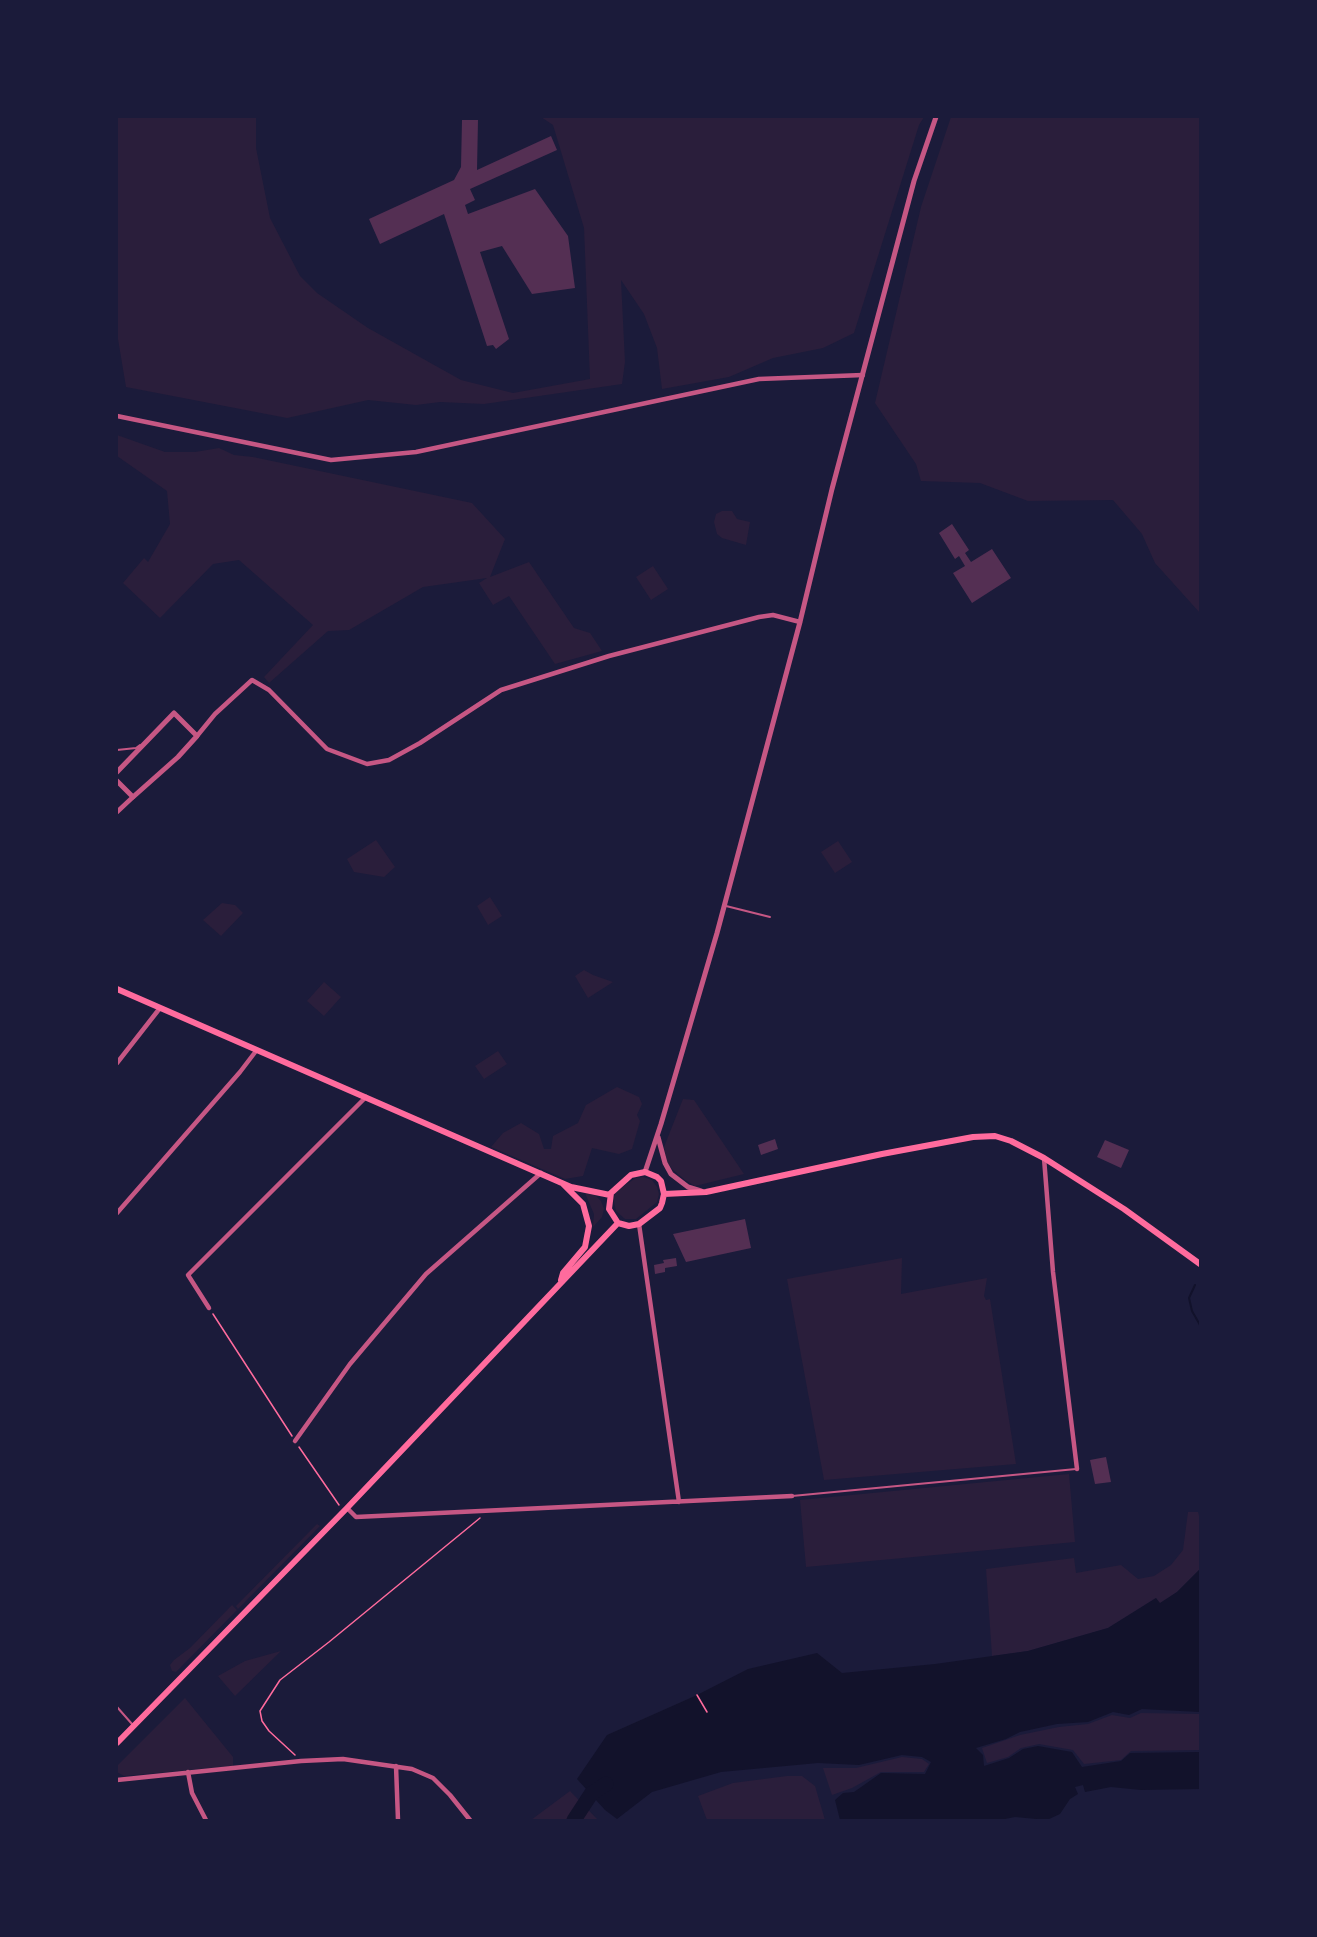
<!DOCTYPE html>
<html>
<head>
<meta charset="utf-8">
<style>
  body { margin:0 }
  #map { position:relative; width:1317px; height:1937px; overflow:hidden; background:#1b1b3a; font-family:Georgia,serif }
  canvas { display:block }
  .frame { position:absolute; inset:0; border:118px solid #1b1b3a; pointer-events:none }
</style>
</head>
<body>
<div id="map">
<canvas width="1317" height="1937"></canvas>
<div class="frame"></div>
</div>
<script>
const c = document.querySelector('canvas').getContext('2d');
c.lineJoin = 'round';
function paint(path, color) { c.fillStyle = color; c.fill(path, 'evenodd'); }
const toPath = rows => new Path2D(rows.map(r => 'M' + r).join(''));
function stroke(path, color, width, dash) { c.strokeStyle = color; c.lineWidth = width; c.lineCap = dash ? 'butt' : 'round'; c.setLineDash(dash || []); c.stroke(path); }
paint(toPath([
  [117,117,256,117,256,148,270,218,300,276,317,293,368,328,461,380,513,393,590,379,584,228,553,125,541,117,924,117,919,125,854,333,823,348,773,358,729,377,662,389,657,348,644,314,621,280,625,362,622,384,484,404,440,402,416,405,368,400,287,418,126,387,117,333],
  [951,117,1200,117,1200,613,1155,563,1142,534,1113,500,1028,501,980,483,921,481,916,464,875,403,921,207],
  [117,435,165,452,195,452,219,448,234,455,253,457,472,503,505,539,490,577,529,562,574,628,590,633,602,651,555,664,509,596,493,605,479,583,487,578,423,587,349,630,328,631,269,683,264,677,313,625,239,560,213,564,160,618,123,583,144,558,148,562,170,524,167,491,117,456],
  [722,511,732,511,737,519,750,522,746,545,722,538,717,534,714,522,716,514],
  [653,566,668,589,651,600,636,577],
  [376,840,395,867,384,877,354,872,347,859],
  [838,841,852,862,835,873,821,852],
  [490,897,502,916,488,925,477,906],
  [222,903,235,905,243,913,221,936,203,920],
  [584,970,593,975,613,982,588,998,575,976],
  [324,982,341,997,324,1016,307,1001],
  [498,1051,507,1064,484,1079,475,1066],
  [617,1087,639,1097,642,1104,637,1115,640,1121,632,1149,619,1154,592,1148,583,1176,565,1179,491,1147,503,1133,521,1123,539,1134,544,1149,551,1149,553,1136,578,1123,586,1105],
  [683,1099,694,1100,744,1174,695,1186,685,1180,672,1169,667,1162,664,1147],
  [643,1177,652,1180,657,1187,659,1194,657,1202,636,1219,625,1219,616,1211,613,1198,616,1192,628,1183,636,1178],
  [585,1193,594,1194,601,1201,604,1209,602,1217,593,1227,594,1214],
  [902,1258,901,1294,987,1278,984,1296,986,1300,990,1299,1016,1464,824,1480,787,1279],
  [1069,1474,1075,1542,806,1567,800,1500],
  [1188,1512,1198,1512,1200,1519,1200,1569,1177,1592,1159,1604,1156,1598,1108,1628,1028,1651,992,1656,986,1569,1074,1558,1076,1573,1121,1565,1138,1579,1154,1576,1171,1565,1183,1550],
  [317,1524,320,1526,238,1609,236,1606],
  [232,1605,237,1610,176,1672,172,1671,170,1665,174,1660,190,1648],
  [281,1651,235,1696,218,1676,245,1661],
  [185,1698,233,1757,233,1766,124,1776,117,1772,117,1766],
  [1141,1713,1200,1714,1200,1750,1131,1751,1121,1760,1084,1764,1073,1750,1039,1744,1021,1748,1008,1757,987,1763,982,1748,1020,1735,1059,1727,1088,1724,1112,1715,1130,1718],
  [902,1757,922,1759,929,1764,924,1772,881,1772,852,1788,832,1795,823,1768,856,1768],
  [787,1776,802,1776,815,1786,825,1820,707,1820,698,1796,733,1783],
  [570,1791,598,1820,531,1820]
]), '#2a1e3b');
paint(toPath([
  [1200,1569,1200,1712,1142,1709,1129,1715,1113,1712,1088,1722,1057,1724,1020,1732,1006,1739,976,1748,983,1755,984,1766,1009,1758,1023,1749,1038,1746,1072,1752,1082,1767,1121,1761,1130,1753,1200,1752,1200,1789,1141,1790,1111,1787,1085,1792,1083,1785,1075,1787,1078,1794,1070,1799,1060,1814,1047,1820,1015,1817,1000,1820,840,1820,835,1800,843,1793,854,1792,881,1773,925,1774,931,1762,922,1757,902,1755,859,1765,818,1763,721,1772,652,1792,617,1819,605,1810,577,1779,607,1735,697,1695,748,1669,817,1653,842,1673,935,1664,1028,1651,1108,1628,1156,1598,1160,1603,1177,1592]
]), '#12122b');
stroke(toPath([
  [1195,1285,1189,1298,1192,1311,1200,1325]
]), '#12122b', 2);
stroke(toPath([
  [574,1820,591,1794,606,1784]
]), '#12122b', 15);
paint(toPath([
  [462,120,478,120,477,170,551,136,557,150,470,189,475,200,465,205,468,214,535,189,568,236,575,288,532,294,502,246,480,252,509,339,496,349,493,345,487,346,444,214,380,244,369,219,454,180,461,167],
  [952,524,969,550,965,553,971,562,992,549,1011,578,972,603,953,573,965,566,959,556,955,559,939,533],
  [775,1139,778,1149,761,1155,758,1145],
  [1105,1140,1129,1150,1121,1168,1097,1157],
  [745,1219,751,1248,686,1262,673,1234],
  [676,1258,677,1266,665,1268,665,1272,655,1274,654,1265,664,1263,663,1260],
  [1106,1457,1111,1482,1095,1484,1090,1460]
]), '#542f53');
stroke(toPath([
  [213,1314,292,1436],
  [299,1447,339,1505],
  [697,1695,707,1712],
  [295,1755,269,1731,262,1721,260,1711,280,1680,329,1642,480,1518]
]), '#ff6b9d', 1.5);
stroke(toPath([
  [117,750,136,748,140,745],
  [726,906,770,917],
  [792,1496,1076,1469],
  [117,1707,132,1724]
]), '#c65784', 2);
stroke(toPath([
  [117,416,331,460,416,452,759,379,863,375],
  [197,736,215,714,252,680,269,690,327,749,367,764,389,760,420,743,501,690,609,656,759,617,773,615,800,622],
  [117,812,133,797],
  [117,1063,160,1008],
  [1044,1158,1053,1272,1077,1469],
  [117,1213,240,1072,256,1051],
  [639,1224,679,1502],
  [209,1308,188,1275,366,1097],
  [295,1441,350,1364,426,1274,541,1173],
  [347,1508,356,1517,792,1496],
  [396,1766,398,1820],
  [188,1772,192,1793,206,1820],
  [117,1780,301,1761,343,1759,412,1769,433,1778,450,1795,470,1820]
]), '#c65784', 4.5);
stroke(toPath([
  [117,772,174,713,197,736,178,757,133,797,117,781],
  [658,1137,665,1163,671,1174,688,1187,701,1191],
  [645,1172,661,1124,717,933,800,622,832,489,914,181,936,117]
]), '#c65784', 5);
stroke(toPath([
  [117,989,571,1187,610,1195],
  [645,1172,657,1177,661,1181,664,1194,662,1203,660,1208,639,1224,629,1226,618,1223,609,1209,611,1193,631,1175,645,1172],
  [664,1194,706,1192,882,1154,973,1137,995,1136,1011,1141,1044,1158,1124,1209,1200,1264],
  [561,1280,563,1273,585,1247,589,1226,583,1204,564,1185],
  [117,1743,347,1508,618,1223]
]), '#ff6b9d', 6);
</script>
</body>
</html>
